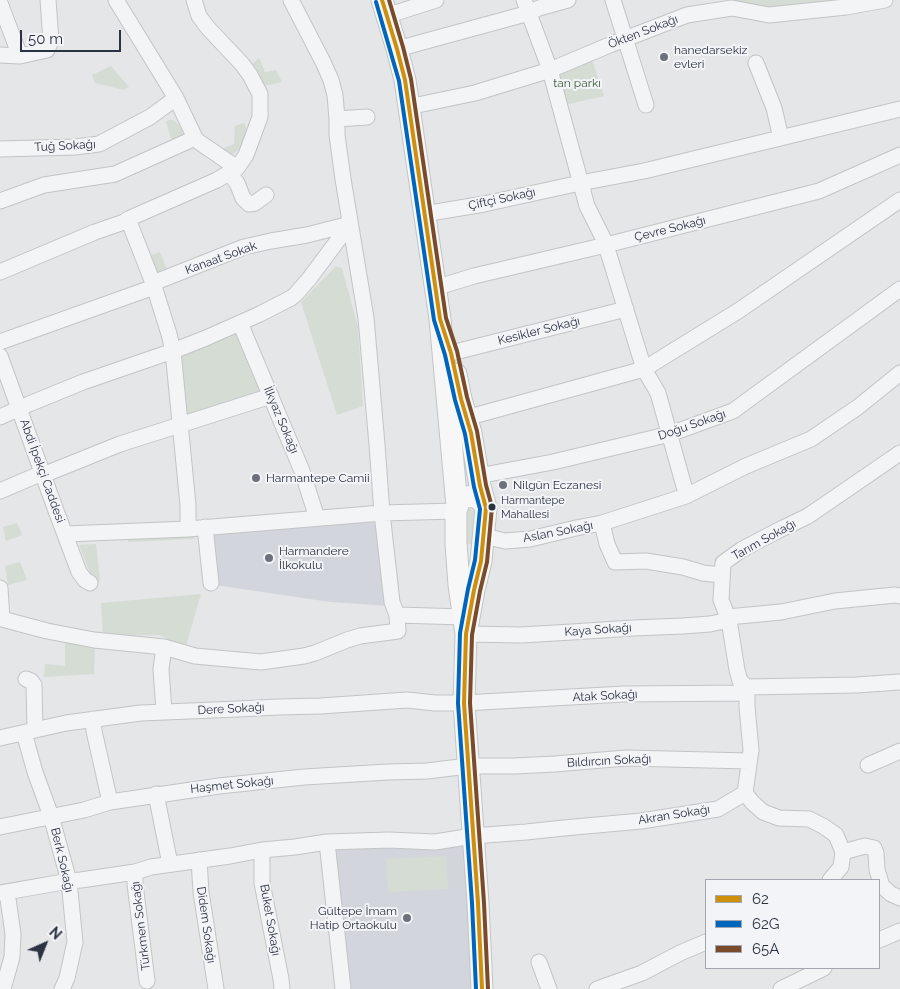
<!DOCTYPE html>
<html>
<head>
<meta charset="utf-8">
<style>
  body { margin:0 }
  #map { position:relative; width:900px; height:989px; overflow:hidden; background:#e4e6e8; font-family:Raleway,sans-serif }
  canvas { display:block }
  .legend { position:absolute; left:705px; top:879px; width:175px; height:90px; box-sizing:border-box; background:#f2f4f7; border:1px solid #a2a6ae; margin:0; padding:6px 9px; list-style:none; font-size:15px; color:#2b3241 }
  .legend li { display:flex; align-items:center; gap:10px; height:25px }
  .legend b { width:25px; border:1px solid #a2a6ae }
  .north { position:absolute; left:20px; top:919px; width:50px; height:50px; -webkit-text-stroke:4px #f2f4f7; paint-order:stroke; rotate:44deg; font-size:14px; font-weight:700; line-height:20px; text-align:center; color:#2b3241 }
  .north::after { content:''; display:block; margin:auto; width:18px; height:22px; background:#2b3241; clip-path:polygon(50% 0,100% 100%,50% 72%,0 100%) }
  .scale { position:absolute; left:20px; top:30px; width:101px; height:22px; box-sizing:border-box; border:2px solid #2b3241; border-top:0; padding-left:6px; font-size:15px; line-height:18px; white-space:nowrap; color:#2b3241; -webkit-text-stroke:4px #f2f4f7; paint-order:stroke }
</style>
</head>
<body>
<div id="map">
<canvas width="900" height="989"></canvas>
<ul class="legend">
<li><b style="height:6px;background:#ce8f0d"></b>62</li>
<li><b style="height:6px;background:#0065bd"></b>62G</li>
<li><b style="height:6px;background:#7a4b2a"></b>65A</li>
</ul>
<div class="north">N</div>
<div class="scale">50 m</div>
</div>
<script>
const c = document.querySelector('canvas').getContext('2d');
c.lineJoin = 'round';
function paint(path, color) { c.fillStyle = color; c.fill(path, 'evenodd'); }
const toPath = rows => new Path2D(rows.map(r => 'M' + r).join(''));
function stroke(path, color, width, dash) { c.strokeStyle = color; c.lineWidth = width; c.lineCap = dash ? 'butt' : 'round'; c.setLineDash(dash || []); c.stroke(path); }
function label(font, color, halo, rows, align = 'center') {
  c.font = font + ' Raleway,sans-serif'; c.lineWidth = 4; c.setLineDash([]); c.textBaseline = 'middle'; c.strokeStyle = halo; c.fillStyle = color; for (const [text, x, y, turn = 0] of rows) {
    c.save(); c.translate(x, y); c.rotate((+turn || 0) * Math.PI / 180); c.textAlign = isNaN(turn) ? turn : align; if (halo) c.strokeText(text, 0, 0); c.fillText(text, 0, 0); c.restore();
  }
}
paint(toPath([
  [378,518,390,606,330,602,215,585,210,531],
  [467,842,477,989,350,989,333,847]
]), '#d2d5db');
paint(toPath([
  [735,0,862,0,768,11,736,4],
  [591,57,604,96,564,105,555,72],
  [259,58,265,72,276,70,282,82,264,86,259,74,251,65],
  [111,66,129,87,124,90,95,83,92,75],
  [169,120,173,120,178,124,182,129,183,134,183,140,173,145,166,122],
  [244,123,247,130,241,147,236,152,230,155,221,149,234,144,235,126],
  [160,252,167,270,156,274,149,256],
  [336,266,342,268,358,327,363,406,337,415,301,302],
  [239,329,265,400,187,426,176,355],
  [471,509,478,512,475,544,471,545,464,541,462,516,467,510],
  [17,523,22,535,6,541,3,527],
  [194,534,195,539,128,542,128,538],
  [96,544,100,581,97,582,90,573,79,545],
  [20,562,27,580,8,585,5,566],
  [201,594,185,649,160,635,103,636,101,603],
  [65,641,95,645,94,674,44,677,45,664,65,666],
  [446,856,448,889,388,892,386,859]
]), '#d4dcd4');
const minor = toPath([
  [116,0,176,98,195,138,199,142,237,168],
  [291,0,323,62,331,80,335,95,337,119,337,135,343,179,366,318,377,445,382,513,456,511],
  [524,0,550,70,587,206,605,242,644,369,658,393,685,490,686,496,602,523],
  [613,0,646,105],
  [0,3,20,56,47,50,51,41,48,0],
  [386,16,436,0],
  [397,49,529,13,539,8,568,0],
  [0,55,20,56],
  [756,63,774,108,781,138],
  [408,107,475,93,550,70,612,44,687,15,732,8,769,15,846,7,885,0],
  [337,119,367,117],
  [0,149,75,147,99,144,150,117,176,98],
  [229,173,237,183,243,198,249,204,255,203,266,195],
  [0,201,44,185,115,174,195,138],
  [424,214,484,204,580,183,644,171,900,109],
  [0,272,95,232,124,222,128,219],
  [153,283,244,247,271,241,307,235,350,224],
  [435,288,474,276,606,245,819,191,900,155],
  [240,323,302,471,317,518],
  [0,342,154,287],
  [451,353,626,309],
  [0,356,55,508,79,572,85,580,90,583],
  [0,417,29,404,83,382,173,351,206,338,260,314,291,298,295,295,309,279,350,224],
  [466,418,644,369,738,311,900,200],
  [43,475,120,444,271,396],
  [478,476,553,462,670,434,733,411,900,289],
  [0,491,42,473],
  [686,496,746,466,811,439,858,407,900,373],
  [205,527,211,583],
  [188,529,382,513,392,602,397,615,464,617],
  [66,534,188,529,188,505,173,351,169,334,153,283,128,219,217,180,237,168,246,155,260,117,260,94,250,75,242,64,208,28,199,16,194,0],
  [484,536,505,541,530,539,576,528,602,523,607,544,615,562,646,561,683,567,703,573,722,575],
  [0,588,2,619,47,631,94,640,164,647,195,656,261,662,304,656,315,653,347,640,360,636,398,631,397,615],
  [728,617,781,612,835,601,895,595,900,596],
  [466,634,521,635,572,632,633,628,683,626,710,624,729,620],
  [26,679,31,681,34,685,35,730],
  [747,687,856,685,900,682],
  [164,712,161,669,164,647],
  [93,719,94,731,110,802],
  [24,733,35,772,51,816,69,881,75,942,67,978,62,989],
  [0,738,66,723,141,713,238,709,278,707,321,706,407,700,435,703,464,703,624,694,747,693],
  [868,765,900,751],
  [745,793,751,750,747,707,747,687,740,681,737,670,729,620,721,600,723,563,741,550,779,530,808,516,900,453],
  [745,793,752,802,763,812,779,818,809,819,823,826,836,835,843,852,841,867,830,880],
  [156,794,170,864],
  [0,827,84,810,110,802,219,786,304,777,388,772,427,771,468,766,514,766,555,764,626,758,749,761],
  [327,842,343,989],
  [262,850,262,883,281,979,282,989],
  [843,852,865,846,874,848,876,853,877,870,882,886,891,894,900,898],
  [199,860,201,892,216,989],
  [135,872,135,884,147,981],
  [0,893,69,881,81,880,135,872,151,867,230,856,262,850,295,847,327,842,389,840,435,842,473,836,526,832,564,828,641,821,718,809,745,793],
  [879,940,900,931],
  [539,962,549,989],
  [3,989,12,957,13,934,7,892],
  [597,989,642,973,680,953,706,942],
  [781,989,824,968]
]);
const secondary = toPath([
  [382,0,397,49,405,80,440,319,457,506],
  [456,374,461,399,471,433,480,486,486,508],
  [466,634,459,585,456,543,456,511,459,502,463,498,472,496,481,500,486,508,481,561,474,590,466,634,464,703,478,903,482,989]
]);
stroke(minor, '#c2c4c6', 17);
stroke(secondary, '#c2c4c6', 23);
stroke(minor, '#f3f4f5', 15);
stroke(secondary, '#f7f7f7', 21);
stroke(toPath([
  [382,0,397,49,405,80,440,319,451,353,461,399,471,433,480,486,486,508,481,561,474,590,466,634,464,703,478,903,482,989]
]), '#ce8f0d', 4);
stroke(toPath([
  [376,2,399,81,434,320,445,355,455,400,465,434,474,487,480,509,475,560,468,589,460,633,458,703,472,903,476,989]
]), '#0065bd', 4);
stroke(toPath([
  [389,0,403,47,411,79,446,318,457,351,467,397,477,431,486,485,492,507,487,562,480,591,472,635,470,703,484,903,488,989]
]), '#7a4b2a', 4);
for (const [x, y, r, color] of [
  [664,57,5,"#6c717b"],
  [256,478,5,"#6c717b"],
  [503,485,5,"#6c717b"],
  [492,507,4.5,"#2b3241"],
  [269,558,5,"#6c717b"],
  [407,918,5,"#6c717b"]
]) { const dot = new Path2D(); dot.arc(x, y, r, 0, 2 * Math.PI); c.fillStyle = color; c.fill(dot); stroke(dot, '#f2f4f7', 2); }
label('11px', '#2b3241', '#f2f4f7', [
  ["Harmantepe",501,501],
  ["Mahallesi",501,515]
], 'left');
label('12px', '#2b3241', '#f2f4f7', [
  ["Ökten Sokağı",643,32,-21],
  ["Tuğ Sokağı",65,146,-3],
  ["Çiftçi Sokağı",502,199,-12],
  ["Çevre Sokağı",670,229,-14],
  ["Kanaat Sokak",221,258,-20],
  ["Kesikler Sokağı",539,331,-14],
  ["İlkyaz Sokağı",281,420,67],
  ["Doğu Sokağı",692,425,-19],
  ["Abdi İpekçi Caddesi",42,471,70],
  ["Aslan Sokağı",558,532,-11],
  ["Tarım Sokağı",764,540,-29],
  ["Kaya Sokağı",598,630,-4],
  ["Atak Sokağı",605,696,-3],
  ["Dere Sokağı",231,709,-3],
  ["Bıldırcın Sokağı",609,761,-3],
  ["Haşmet Sokağı",232,785,-6],
  ["Akran Sokağı",674,815,-9],
  ["Berk Sokağı",62,860,77],
  ["Buket Sokağı",270,920,80],
  ["Didem Sokağı",206,925,82],
  ["Türkmen Sokağı",141,926,-97]
]);
label('12px', '#2b3241', '#f2f4f7', [
  ["hanedarsekiz",674,50],
  ["evleri",674,64],
  ["Harmantepe Camii",266,478],
  ["Nilgün Eczanesi",513,485],
  ["Harmandere",279,551],
  ["İlkokulu",279,565],
  ["Gültepe İmam",397,911,"right"],
  ["Hatip Ortaokulu",397,925,"right"]
], 'left');
label('12px', '#3d5c39', '#f2f4f7', [
  ["tan parkı",577,83]
]);
</script>
</body>
</html>
